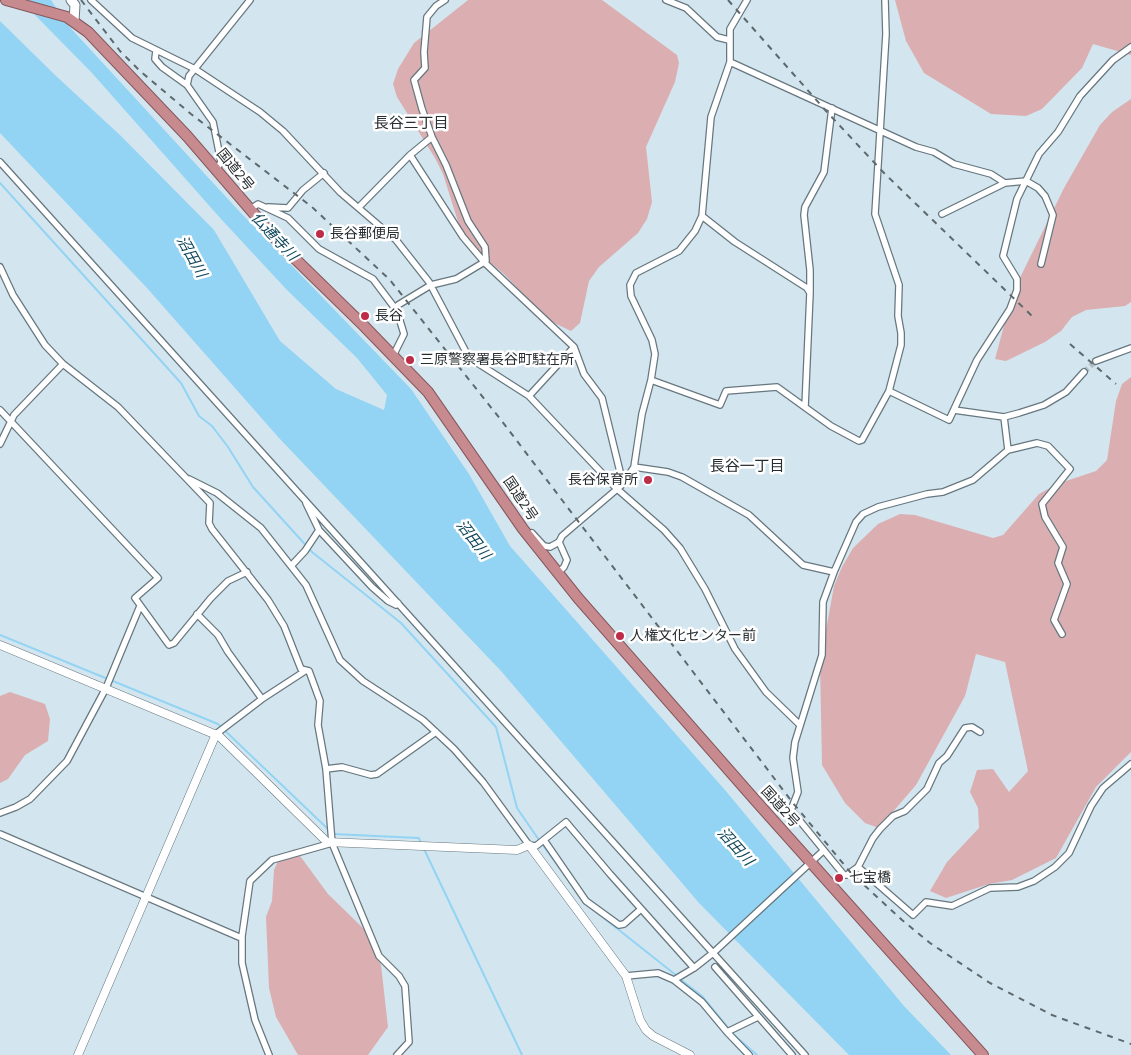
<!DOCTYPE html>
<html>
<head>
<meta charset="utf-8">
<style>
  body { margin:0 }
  canvas { display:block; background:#d3e5ee }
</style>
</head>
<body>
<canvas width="1131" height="1055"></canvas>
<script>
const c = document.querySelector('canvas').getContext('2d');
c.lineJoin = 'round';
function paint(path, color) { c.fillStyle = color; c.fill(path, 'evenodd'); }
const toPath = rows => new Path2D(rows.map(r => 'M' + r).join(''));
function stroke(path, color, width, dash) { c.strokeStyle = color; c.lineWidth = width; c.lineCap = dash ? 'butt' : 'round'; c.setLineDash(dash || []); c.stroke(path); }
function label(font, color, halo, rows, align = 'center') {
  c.font = font + ' Bitter,"Noto Sans JP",serif'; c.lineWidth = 5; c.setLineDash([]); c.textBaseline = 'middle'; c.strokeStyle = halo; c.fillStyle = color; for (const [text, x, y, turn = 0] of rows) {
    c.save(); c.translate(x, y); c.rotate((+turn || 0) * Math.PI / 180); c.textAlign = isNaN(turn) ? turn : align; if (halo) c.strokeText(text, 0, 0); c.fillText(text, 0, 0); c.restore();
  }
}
paint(toPath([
  [468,0,602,0,677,55,679,63,675,82,646,147,652,202,647,219,638,233,599,267,589,281,580,323,571,331,546,319,505,275,473,248,461,231,443,174,435,158,397,97,393,84,398,69,414,43],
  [895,0,1131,0,1131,55,1093,44,1082,68,1042,109,1026,116,991,114,924,73,906,41],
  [1131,99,1131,302,1125,306,1086,310,1072,317,1061,331,1045,342,1006,361,995,359,1013,292,1064,188,1100,125,1112,112],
  [1131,377,1131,752,1096,787,1056,858,1012,880,989,884,946,898,930,891,947,862,979,828,978,808,970,792,977,770,993,769,1009,792,1028,771,1005,662,976,654,965,696,916,785,879,828,865,823,845,803,822,765,820,663,834,586,842,567,853,548,878,524,900,514,915,515,993,538,1003,535,1039,494,1057,484,1096,471,1107,460,1116,401,1122,384],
  [10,692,45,704,50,719,48,741,25,755,8,779,0,783,0,696],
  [295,849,328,894,365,930,381,965,388,1027,368,1055,298,1055,276,1017,269,988,266,917,272,901,274,870,281,855]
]), '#dbafb1');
paint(toPath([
  [29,0,51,0,66,23,238,210,411,389,469,474,510,546,725,790,904,1006,951,1055,849,1055,699,903,501,671,279,438,147,288,0,133,0,21,55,75,121,136,214,230,280,341,336,389,384,410,387,395,357,358,287,290,221,219,92,73,35,15]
]), '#93d4f4');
stroke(toPath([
  [0,183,181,383,199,416,212,426,228,447,253,487,312,552,401,623,496,727,517,808,539,840],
  [0,635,218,724,330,831],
  [333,834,419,838,421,843],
  [542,844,567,878],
  [424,849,522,1055],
  [590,907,677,976],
  [680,979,702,996,733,1034,757,1055]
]), '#93d4f4', 2);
stroke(toPath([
  [1084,372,1096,361]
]), '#b1c0c8', 5.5, [5.5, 3]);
const minor = toPath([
  [91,0,132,38,195,69,260,112,283,131,341,193,396,240,429,282,466,352,479,364,529,396,616,488,664,530,680,548,705,589,735,649,766,692,800,725],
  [666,0,686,8,717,37,729,40],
  [156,51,155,59,162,67,187,85],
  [730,62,916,147,934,152,954,164,991,174,1005,183,1026,181,1038,188,1045,196,1053,215,1041,264],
  [410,155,463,237,485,263,574,347,584,374,602,398,623,484],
  [0,162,805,1055],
  [217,169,221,162,213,122,187,85,189,76,250,0],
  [360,206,410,155,432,137],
  [268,207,288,208,303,190,324,173],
  [249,210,258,204,288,218,319,249,373,279,397,311,404,334,393,356],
  [942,214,1005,183],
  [702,216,735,242,807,288,810,293,805,407],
  [0,267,13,295,45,345,63,364,118,407,210,503,209,523,212,529,268,600,284,626,301,669,309,671,320,701,318,725,326,769,332,843,379,956,399,976,405,986,409,1042,397,1055],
  [810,293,810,270,804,215,805,207,824,172,832,108],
  [398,305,431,285,456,279,486,261,485,247,468,221,446,165,432,137,422,109,414,80,425,68,424,52,427,17,436,6,445,0],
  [1096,361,1131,348],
  [651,380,720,405,726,391,777,387,831,426,859,441,862,440,889,391,901,345,901,333,898,316,899,285,875,214,886,34,885,0],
  [889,391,949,420,977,360,1010,309,1017,290,1017,279,1003,256,1017,199,1039,154,1058,132,1080,96,1113,60,1131,47],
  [529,396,574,347],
  [0,410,158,578,135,598,169,645,174,643,211,598,228,581,247,572],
  [954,410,1004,417,1019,413,1044,405,1066,392,1084,372],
  [1004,417,1008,450],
  [0,444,14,415,63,364],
  [634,467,668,472,682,477,749,515,803,565,834,572],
  [189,479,217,493,261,528,306,585,340,660,363,681,423,720,454,749,483,782,529,845,536,846,566,822,610,874,694,968],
  [306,503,319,530,372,587,388,601,396,605,398,603],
  [532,533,544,546,550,547,559,542],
  [291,566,305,551,319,530],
  [558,573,564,567,567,560,559,542,562,536,623,484,634,467,642,414,651,380,655,354,652,340,631,296,630,285,636,273,679,251,695,231,702,216,711,117,730,62,730,29,747,0],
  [197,614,218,635,228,652,262,699],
  [980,732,972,727,965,728,947,756,939,763,927,789,905,811,893,816,880,829,873,838,858,867,847,875,844,875,791,810,798,792,793,758,795,742,822,655,823,602,834,572,856,522,863,514,878,507,927,494,943,492,973,480,1008,450,1037,443,1048,446,1070,469,1042,504,1045,517,1063,547,1058,563,1067,584,1054,620,1062,634],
  [216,734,262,699,305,671],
  [326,769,342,767,371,775,377,774,436,732],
  [0,813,16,807,30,799,67,761,106,688,140,606],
  [0,834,239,937,242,936],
  [544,840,586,901,619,925,624,924,641,909],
  [858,867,913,915,926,902,952,906,990,888,1018,887,1034,881,1055,867,1069,853,1091,806,1103,788,1131,764],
  [715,967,792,1055],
  [626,976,658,973,674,980,702,1002,727,1032,749,1055],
  [674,980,694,968,713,953,823,851],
  [727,1032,758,1017],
  [269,1055,255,1020,242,963,242,936,250,881,272,860,332,843]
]);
const tertiary = toPath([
  [0,645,219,736,327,842,517,850,529,845,626,976,640,1020,646,1030,653,1036,690,1055],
  [78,1055,216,734]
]);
const secondary = toPath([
  [71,0,75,5,74,21]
]);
const trunk = toPath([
  [6,0,67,17,88,32,187,136,281,245,364,326,428,392,523,529,578,598,755,800,983,1055]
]);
stroke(minor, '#67777f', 8);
stroke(tertiary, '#67777f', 9);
stroke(secondary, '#67777f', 11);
stroke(trunk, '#86575c', 12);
stroke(minor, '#fff', 5.5);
stroke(tertiary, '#fff', 8);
stroke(secondary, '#fff', 9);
stroke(trunk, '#c78a8f', 10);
stroke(toPath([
  [81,0,120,51,140,71,191,114,312,207,390,280,501,420,793,803,851,873,902,920,930,943,990,983,1052,1015,1131,1044],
  [728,0,826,111,885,174,1032,316],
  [1070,344,1116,384]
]), '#5e696e', 2, [6, 6]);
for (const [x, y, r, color] of [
  [320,234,5,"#bd2c48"],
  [365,316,5,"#bd2c48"],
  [410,360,5,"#bd2c48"],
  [648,480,5,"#bd2c48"],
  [620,636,5,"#bd2c48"],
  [839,878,5,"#bd2c48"]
]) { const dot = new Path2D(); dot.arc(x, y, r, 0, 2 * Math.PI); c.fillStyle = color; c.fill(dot); stroke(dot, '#fff', 2); }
label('14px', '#272e31', '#fff', [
  ["国道2号",235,170,51],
  ["国道2号",520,499,56],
  ["国道2号",780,807,48]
]);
label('14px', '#272e31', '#fff', [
  ["長谷郵便局",330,234],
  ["長谷",375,316],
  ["三原警察署長谷町駐在所",420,360],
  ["長谷保育所",638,480,"right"],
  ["人権文化センター前",630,636],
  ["七宝橋",849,878]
], 'left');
label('15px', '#272e31', '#fff', [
  ["長谷三丁目",411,124],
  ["長谷一丁目",747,467]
]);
label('italic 15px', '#11475d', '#fff', [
  ["仏通寺川",274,237,47],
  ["沼田川",191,257,61],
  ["沼田川",473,540,52],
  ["沼田川",735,847,48]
]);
</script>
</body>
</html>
